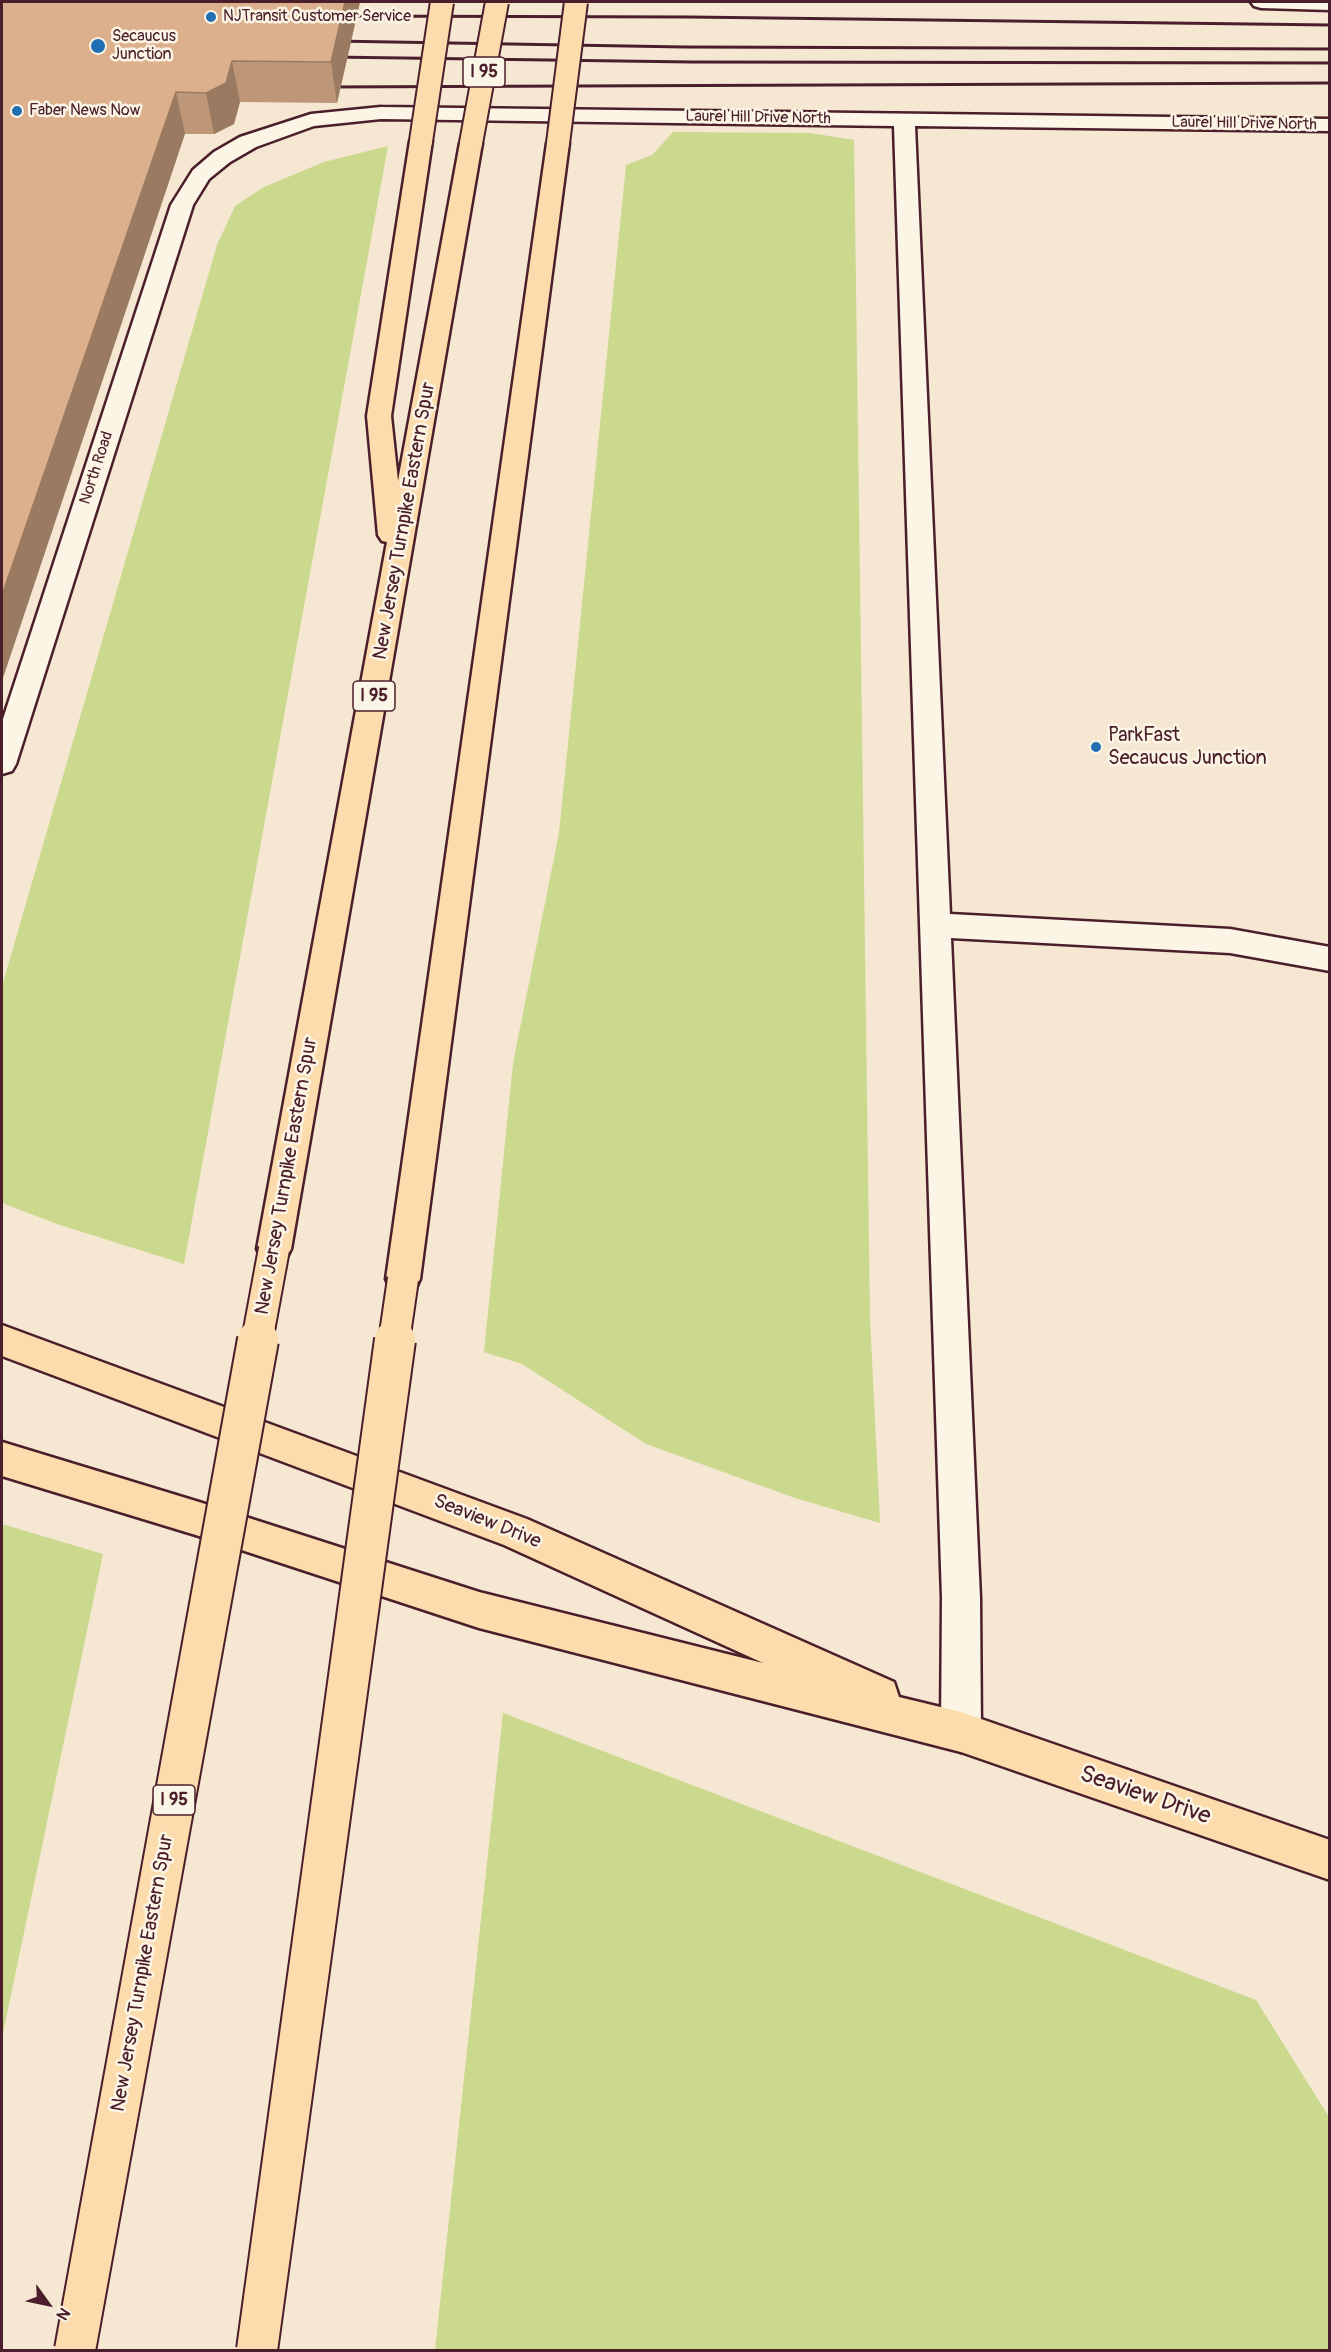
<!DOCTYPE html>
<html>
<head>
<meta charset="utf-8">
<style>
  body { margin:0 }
  #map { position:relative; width:1331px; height:2352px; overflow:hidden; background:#f6e7d3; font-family:Pangolin,sans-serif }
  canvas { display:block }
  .frame { position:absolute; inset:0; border:3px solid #4a1f2b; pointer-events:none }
  .north { position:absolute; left:18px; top:2274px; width:60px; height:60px; -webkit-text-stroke:4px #fcf5e5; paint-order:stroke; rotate:123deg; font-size:16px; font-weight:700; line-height:24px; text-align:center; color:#4a1f2b }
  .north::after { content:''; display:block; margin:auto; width:21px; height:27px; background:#4a1f2b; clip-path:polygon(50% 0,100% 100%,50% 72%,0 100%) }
</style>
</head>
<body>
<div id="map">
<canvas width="1331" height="2352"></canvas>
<div class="frame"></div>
<div class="north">N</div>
</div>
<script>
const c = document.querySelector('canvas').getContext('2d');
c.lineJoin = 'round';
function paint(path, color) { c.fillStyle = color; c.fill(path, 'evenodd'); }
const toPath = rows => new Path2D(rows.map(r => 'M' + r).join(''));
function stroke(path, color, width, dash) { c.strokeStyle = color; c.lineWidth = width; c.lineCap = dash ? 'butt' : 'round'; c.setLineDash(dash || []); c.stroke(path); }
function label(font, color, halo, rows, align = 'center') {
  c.font = font + ' Pangolin,sans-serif'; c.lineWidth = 5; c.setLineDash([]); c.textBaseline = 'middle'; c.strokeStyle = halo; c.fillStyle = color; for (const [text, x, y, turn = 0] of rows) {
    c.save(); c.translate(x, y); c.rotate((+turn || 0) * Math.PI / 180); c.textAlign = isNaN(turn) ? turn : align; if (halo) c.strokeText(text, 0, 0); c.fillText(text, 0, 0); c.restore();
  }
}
paint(toPath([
  [673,132,810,133,854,140,870,1317,880,1523,795,1498,646,1444,522,1364,484,1352,513,1063,559,833,626,165,652,155],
  [388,146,184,1264,57,1224,2,1203,2,986,217,245,235,206,264,187,324,162],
  [2,1524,103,1554,2,2038],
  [503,1713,1256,2000,1329,2117,1329,2350,435,2350]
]), '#cad98d');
const minor = toPath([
  [1251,2,1330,2,1330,10,1261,8,1254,6,1251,2],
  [381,107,1330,119,1330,131,915,126,950,914,1230,929,1330,947,1330,971,1230,953,951,938,980,1598,981,1732,975,1746,961,1752,947,1746,941,1732,942,1598,894,126,381,119,314,126,256,147,230,162,209,179,193,205,16,764,12,771,2,774,2,722,171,205,193,170,214,152,240,137,311,114,381,107]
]);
const major = toPath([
  [2,1325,527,1519,894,1682,899,1697,961,1712,1330,1840,1330,1880,961,1752,479,1628,199,1536,2,1476,2,1442,199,1502,479,1592,763,1663,504,1545,2,1356,2,1325]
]);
const highway = toPath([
  [421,135,429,136,432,141,391,416,398,481,460,143,463,138,471,137,479,138,482,143,291,1249,286,1259,274,1264,262,1259,257,1249,387,542,382,541,378,535,367,416,410,141,413,136,421,135],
  [558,137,566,138,569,143,420,1279,415,1290,403,1294,391,1290,386,1279,547,143,550,138,558,137]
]);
stroke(minor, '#4a1f2b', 5);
stroke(major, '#4a1f2b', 5);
stroke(highway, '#4a1f2b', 5);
paint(minor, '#fcf5e5');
paint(major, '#fcdcac');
paint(highway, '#fcdcac');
stroke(toPath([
  [340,16,690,17,1330,25],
  [334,41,685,47,1330,49],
  [331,57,692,62,1330,63],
  [325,87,1330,83]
]), '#4a1f2b', 3);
const highwayBridgeFar2 = toPath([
  [421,141,442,2],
  [471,143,497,2],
  [558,143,576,2]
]);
const highwayBridgeFar1 = toPath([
  [257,1341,274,1249],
  [394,1341,403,1279]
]);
const highwayBridge = toPath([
  [75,2350,258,1340],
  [257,2350,395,1340]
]);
stroke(highwayBridgeFar2, '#4a1f2b', 26, []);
stroke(highwayBridgeFar1, '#4a1f2b', 34, []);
stroke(highwayBridge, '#4a1f2b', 44, []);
stroke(highwayBridgeFar2, '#fcdcac', 22);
stroke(highwayBridgeFar1, '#fcdcac', 30);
stroke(highwayBridge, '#fcdcac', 40);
paint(toPath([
  [2,2,360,2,337,103,240,102,234,124,214,134,185,134]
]), '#bd9778');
paint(toPath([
  [345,2,360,2,337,103,331,62],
  [232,61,240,102,234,124,214,134,206,93],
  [176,92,185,134,2,681,2,595]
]), '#9a7b62');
const building = toPath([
  [2,2,345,2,331,62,232,61,226,83,206,93,176,92,2,595,2,2]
]);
paint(building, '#dcb08c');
stroke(building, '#9a7b62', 1.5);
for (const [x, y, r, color] of [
  [211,17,6,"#1f6fb2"],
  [98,46,8,"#1f6fb2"],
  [17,111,6,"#1f6fb2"],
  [1096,747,6,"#1f6fb2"]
]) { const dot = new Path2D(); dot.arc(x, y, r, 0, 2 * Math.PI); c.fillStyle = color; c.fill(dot); stroke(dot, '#fcf5e5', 2); }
label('16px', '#4a1f2b', '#fcf5e5', [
  ["NJTransit Customer Service",223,17],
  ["Secaucus",112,37],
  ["Junction",112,55],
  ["Faber News Now",29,111]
], 'left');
label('16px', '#4a1f2b', '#fcf5e5', [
  ["Laurel Hill Drive North",758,118,1],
  ["Laurel Hill Drive North",1244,124,1],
  ["North Road",97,468,-72]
]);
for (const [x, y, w] of [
  [484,72,42],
  [374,696,42],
  [174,1800,42]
]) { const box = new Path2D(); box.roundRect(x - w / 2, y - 15, w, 30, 4.5); c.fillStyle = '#fcf5e5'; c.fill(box); stroke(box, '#4a1f2b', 1.5); }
label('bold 18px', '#4a1f2b', null, [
  ["I 95",484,72],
  ["I 95",374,696],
  ["I 95",174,1800]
]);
label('20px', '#4a1f2b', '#fcf5e5', [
  ["New Jersey Turnpike Eastern Spur",405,521,-80],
  ["New Jersey Turnpike Eastern Spur",287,1176,-80],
  ["Seaview Drive",487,1522,22],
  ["New Jersey Turnpike Eastern Spur",143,1973,-80]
]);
label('20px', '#4a1f2b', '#fcf5e5', [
  ["ParkFast",1108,736],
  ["Secaucus Junction",1108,759]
], 'left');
label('24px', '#4a1f2b', '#fcf5e5', [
  ["Seaview Drive",1145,1796,19]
]);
</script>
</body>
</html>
